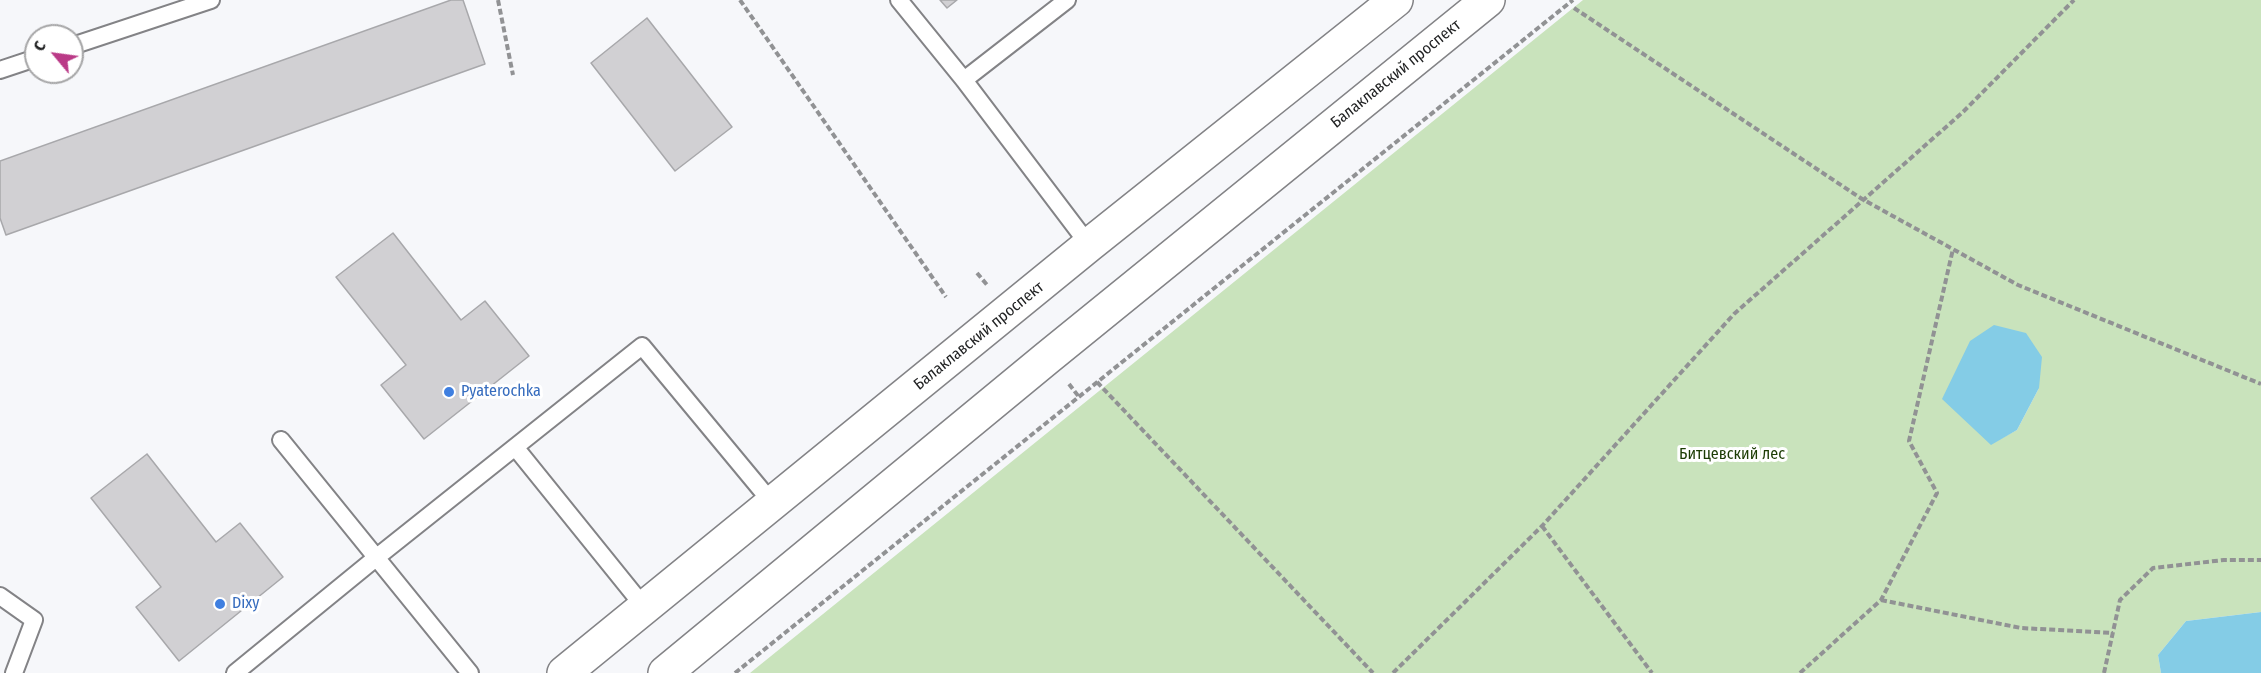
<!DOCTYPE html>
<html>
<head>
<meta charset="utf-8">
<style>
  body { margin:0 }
  #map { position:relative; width:2261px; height:673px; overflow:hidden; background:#f6f7fa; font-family:"Fira Sans Condensed",sans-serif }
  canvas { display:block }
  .north { position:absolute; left:24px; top:24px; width:60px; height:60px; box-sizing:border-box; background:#fff; border:2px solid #a5a5a6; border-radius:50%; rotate:299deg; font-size:16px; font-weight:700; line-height:24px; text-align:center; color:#1e1f20 }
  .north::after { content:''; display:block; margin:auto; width:21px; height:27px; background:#ba3a87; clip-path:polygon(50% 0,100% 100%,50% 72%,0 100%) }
</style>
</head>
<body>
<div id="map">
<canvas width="2261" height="673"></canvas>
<div class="north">С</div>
</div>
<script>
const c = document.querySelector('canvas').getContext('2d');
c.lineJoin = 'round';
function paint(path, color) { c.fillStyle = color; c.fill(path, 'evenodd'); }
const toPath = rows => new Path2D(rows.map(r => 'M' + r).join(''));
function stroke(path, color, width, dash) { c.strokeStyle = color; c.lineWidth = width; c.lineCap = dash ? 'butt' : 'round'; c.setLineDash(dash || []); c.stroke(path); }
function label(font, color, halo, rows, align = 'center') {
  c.font = font + ' "Fira Sans Condensed",sans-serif'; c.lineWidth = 6; c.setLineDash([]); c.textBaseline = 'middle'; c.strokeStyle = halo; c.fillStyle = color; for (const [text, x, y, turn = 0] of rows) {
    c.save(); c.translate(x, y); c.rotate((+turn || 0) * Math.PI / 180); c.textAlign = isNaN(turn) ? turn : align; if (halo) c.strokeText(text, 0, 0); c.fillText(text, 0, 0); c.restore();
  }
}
paint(toPath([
  [1583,0,2261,0,2261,612,2186,621,2158,655,2161,673,750,673],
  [2039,388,2017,430,1991,444]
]), '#c9e3bc');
paint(toPath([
  [1994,325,2026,333,2042,357,2039,388,2017,430,1991,445,1942,399,1970,341],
  [2261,612,2261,673,2161,673,2158,655,2186,621]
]), '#84cce6');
const building = toPath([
  [451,0,463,0,485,64,6,235,0,218,0,161,451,0],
  [940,0,957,0,947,8,940,0],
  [647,18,732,127,675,171,591,63,647,18],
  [393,233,461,320,485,301,529,356,424,439,381,385,406,365,336,277,393,233],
  [147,454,216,542,240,523,283,577,179,661,136,607,161,587,91,498,147,454]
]);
paint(building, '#d1d0d3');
stroke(building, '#a8a8ab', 1.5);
const lane = toPath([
  [899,0,964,80,1089,245],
  [72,46,211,0],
  [0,70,36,58],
  [964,80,1067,0],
  [281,440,470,673],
  [515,447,645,608],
  [0,596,34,620,14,673],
  [235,673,377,557,642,346,773,504]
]);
const secondary = toPath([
  [564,673,1089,245,1396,0],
  [665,673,1047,358,1488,0]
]);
stroke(lane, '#838386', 20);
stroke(secondary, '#838386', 36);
stroke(toPath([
  [498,0,513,75],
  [740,0,946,297],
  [1574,8,1862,199,2018,285,2261,384],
  [977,273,988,286],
  [1097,382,1373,673],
  [1069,384,1079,397],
  [1542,526,1652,673],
  [1881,600,2021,628,2113,633],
  [735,673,1573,0],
  [1393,673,1542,526,1734,314,1963,112,2074,0],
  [1800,673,1881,600,1937,493,1909,441,1953,249],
  [2104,673,2120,600,2153,568,2224,560,2261,560]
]), '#919294', 4, [6, 3]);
stroke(lane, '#fff', 16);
stroke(secondary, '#fff', 33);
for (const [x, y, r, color] of [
  [449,392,6,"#3f7fe0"],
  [220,604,6,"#3f7fe0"]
]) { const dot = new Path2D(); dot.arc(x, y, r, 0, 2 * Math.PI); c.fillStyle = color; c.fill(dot); stroke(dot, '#fff', 2); }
label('16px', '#1e1f20', '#fff', [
  ["Балаклавский проспект",1396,74,-39],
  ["Балаклавский проспект",979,336,-39]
]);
label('16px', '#366cbe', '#fff', [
  ["Pyaterochka",461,392],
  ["Dixy",232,604]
], 'left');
label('16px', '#1c3c04', '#fff', [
  ["Битцевский лес",1732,455]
]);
</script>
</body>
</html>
